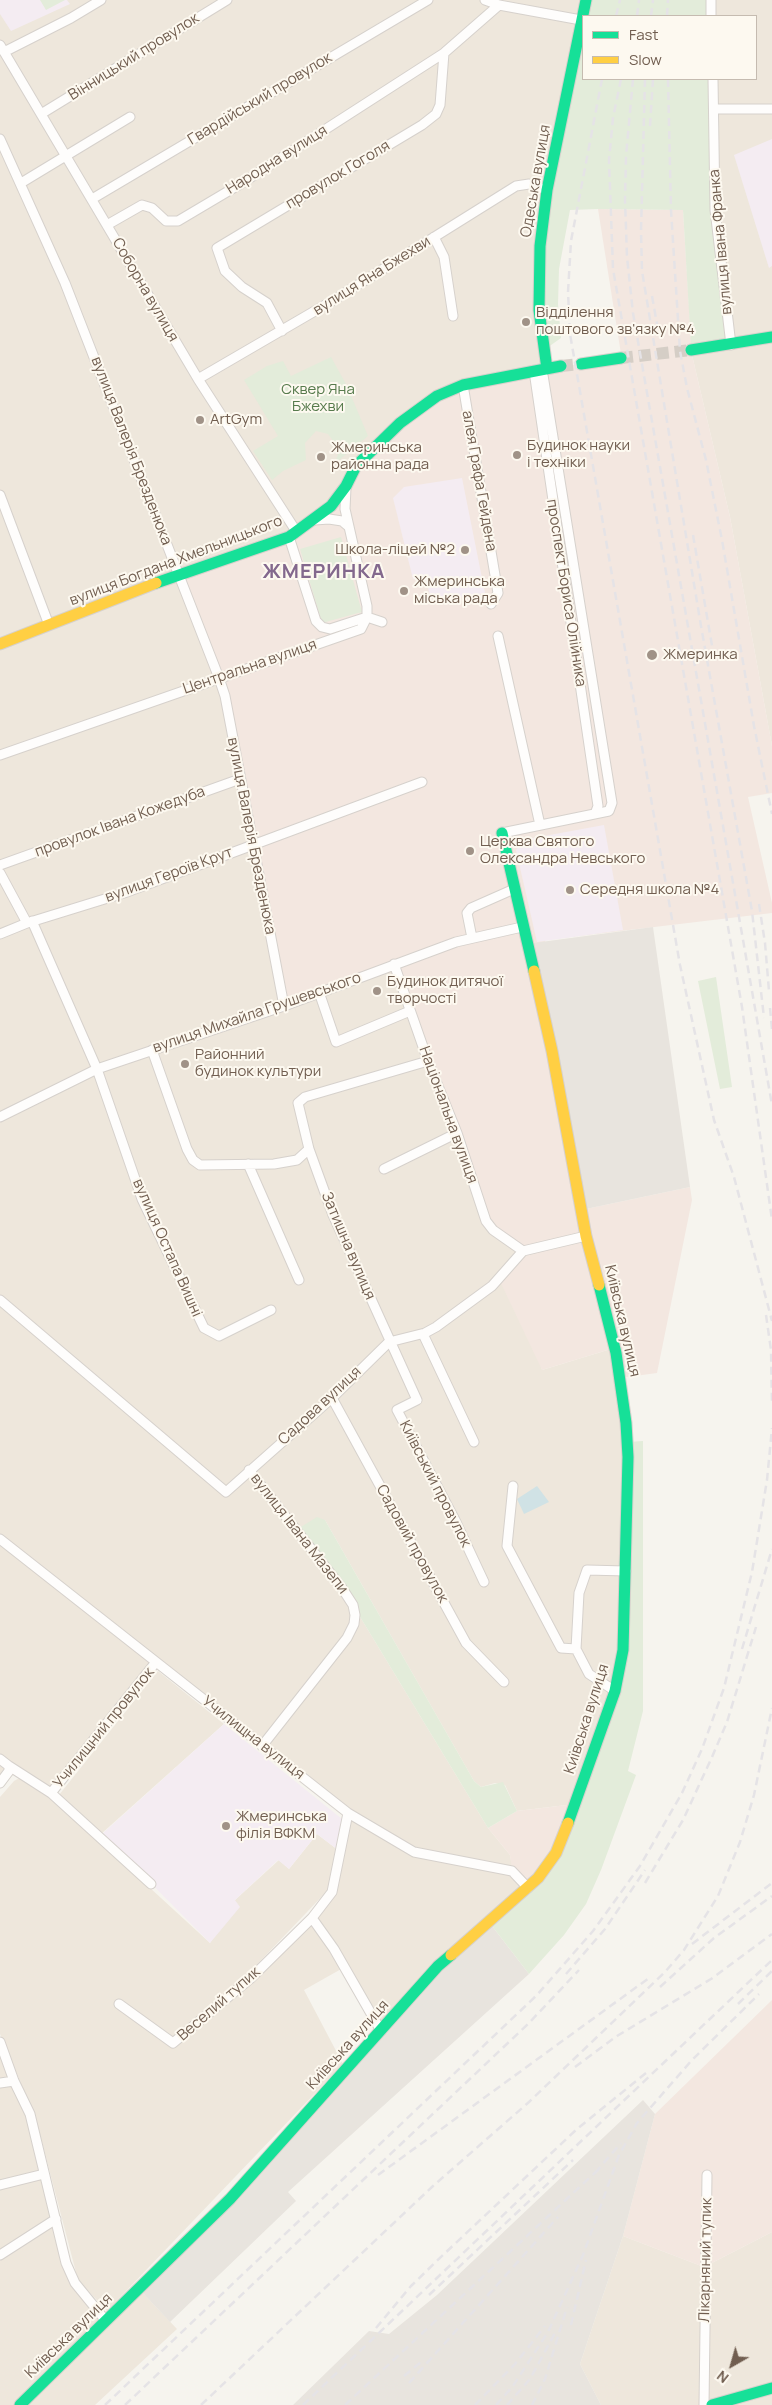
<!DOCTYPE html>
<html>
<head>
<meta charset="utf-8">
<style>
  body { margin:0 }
  #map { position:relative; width:772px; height:2405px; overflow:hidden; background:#f6f4ee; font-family:Manrope,sans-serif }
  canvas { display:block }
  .legend { position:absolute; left:582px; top:15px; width:175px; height:65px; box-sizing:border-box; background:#fdf9f0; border:1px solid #c5bbb0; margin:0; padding:6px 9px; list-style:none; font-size:15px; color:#715e50 }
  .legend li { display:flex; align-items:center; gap:10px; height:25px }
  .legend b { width:25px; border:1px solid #c5bbb0 }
  .north { position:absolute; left:707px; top:2340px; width:50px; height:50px; -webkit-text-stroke:4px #fdf9f0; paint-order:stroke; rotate:218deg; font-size:14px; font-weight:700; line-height:20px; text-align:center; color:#715e50 }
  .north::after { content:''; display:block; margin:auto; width:18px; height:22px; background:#715e50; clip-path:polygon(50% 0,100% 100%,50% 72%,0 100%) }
</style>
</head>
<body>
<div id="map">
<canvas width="772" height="2405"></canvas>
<ul class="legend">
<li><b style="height:6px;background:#16e098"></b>Fast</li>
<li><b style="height:6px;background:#ffcf43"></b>Slow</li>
</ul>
<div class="north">N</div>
</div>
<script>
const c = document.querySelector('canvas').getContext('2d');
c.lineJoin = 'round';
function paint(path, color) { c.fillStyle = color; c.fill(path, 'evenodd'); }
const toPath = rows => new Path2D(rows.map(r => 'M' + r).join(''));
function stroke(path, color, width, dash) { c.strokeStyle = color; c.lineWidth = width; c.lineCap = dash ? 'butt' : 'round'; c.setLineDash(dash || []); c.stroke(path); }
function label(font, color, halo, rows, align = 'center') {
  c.font = font + ' Manrope,sans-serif'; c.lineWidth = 4; c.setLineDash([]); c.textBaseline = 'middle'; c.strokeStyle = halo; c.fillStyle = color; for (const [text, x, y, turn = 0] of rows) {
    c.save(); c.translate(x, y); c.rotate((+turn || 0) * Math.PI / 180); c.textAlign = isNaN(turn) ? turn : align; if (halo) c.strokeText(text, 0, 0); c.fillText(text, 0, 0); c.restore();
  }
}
paint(toPath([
  [0,0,587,0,547,369,394,964,523,1251,542,1370,614,1348,623,1400,623,1650,575,1804,517,1811,505,1785,495,1783,481,1787,474,1781,325,1520,348,1597,488,1828,510,1855,513,1871,528,1888,381,2031,312,1918,332,1892,348,1813,157,1663,51,1793,9,1766,0,1779],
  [711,0,772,0,772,746,730,517,692,355,715,210,713,79,756,79,756,16,711,16],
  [158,1671,224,1724,101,1834,59,1795],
  [21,1777,51,1797,210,1943,235,1900,279,1860,289,1869,317,1834,338,1850,328,1890,246,1976,251,1981,309,1924,333,1950,343,1968,304,1990,343,2064,107,2311,78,2280,36,2119,0,2034,0,1797,14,1781],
  [0,2042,30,2114,66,2263,106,2321,139,2289,177,2329,95,2405,0,2405],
  [772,2232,772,2405,601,2405,580,2364,623,2236,704,2267]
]), '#eee7dc');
paint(toPath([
  [598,209,683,210,692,355,730,517,772,746,772,793,748,797,772,903,772,913,545,940,581,1210,690,1187,692,1200,657,1373,620,1378,614,1348,542,1370,499,1279,523,1251,493,1230,394,965,284,1006,225,696,180,574,245,550,315,520,350,479,437,396,542,369,581,364,621,354],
  [575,1804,563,1837,528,1888,512,1871,510,1855,488,1828,517,1811],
  [772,2000,772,2232,704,2267,623,2236,655,2114]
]), '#f3e7e0');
paint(toPath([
  [653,927,690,1187,581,1210,526,944],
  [489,1922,529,1974,288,2192,296,2201,170,2322,139,2289,381,2031],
  [643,2100,655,2114,623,2236,580,2364,601,2405,293,2405,369,2331,389,2334,437,2295]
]), '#e8e4de');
paint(toPath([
  [0,0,67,0,70,4,11,31,0,14],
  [772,139,772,266,769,268,734,155],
  [462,478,485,593,441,601,439,593,430,595,425,577,413,579,393,498,404,487],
  [604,825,623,930,537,942,516,850,520,843,528,839],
  [224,1724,342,1819,338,1850,317,1834,289,1869,278,1860,235,1900,240,1907,210,1943,102,1834]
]), '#f4ecf2');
paint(toPath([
  [40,0,65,0,46,10],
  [586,0,711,0,711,16,583,16,583,79,713,79,714,182,731,345,691,346,683,210,598,209,570,210,559,269,558,304,561,338,544,350,540,246],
  [331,357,347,386,368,436,333,465,338,455,334,442,328,434,316,431,305,443,306,460,283,471,272,480,253,451,278,436,244,380,267,366,283,361,291,376],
  [341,537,362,612,322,623,300,549],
  [716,977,732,1087,720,1089,698,981],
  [643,1441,643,1711,628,1771,636,1775,601,1870,586,1904,564,1935,529,1974,489,1922,548,1866,615,1691,628,1442],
  [317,1517,325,1520,474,1781,481,1787,503,1782,517,1811,488,1828,348,1597,296,1530]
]), '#e3ecda');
paint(toPath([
  [537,1486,549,1502,524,1514,517,1499]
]), '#d0e2e5');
stroke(toPath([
  [621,358,691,350],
  [561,366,581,364]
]), '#d5cec6', 12, [12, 6]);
const street = toPath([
  [485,0,499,5,581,20],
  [711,0,711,16],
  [0,45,198,379,296,531],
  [4,52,71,18,101,0],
  [713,79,715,210,731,345],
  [714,109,772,109],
  [41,114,227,0],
  [0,139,65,283,219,678,225,696,284,1006],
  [21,183,130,117],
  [92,199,428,0],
  [107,225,142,205,152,208,166,221,178,221,242,183,444,53,499,5],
  [434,237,444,257,453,316],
  [282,331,267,303,242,287,225,271,217,248,422,125,436,114,440,105,444,53],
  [534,371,598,806,595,814],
  [198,379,332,301,516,186,529,184,547,190],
  [463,385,498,593,491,604],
  [0,495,49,625],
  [315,520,329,519,342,521,348,526],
  [289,537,316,621,322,627,330,629,367,617,382,622],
  [498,636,540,825],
  [0,755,361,629,367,617,367,606,345,509,346,488],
  [502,833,609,811,612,803,542,369],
  [0,865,240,779],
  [0,873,27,923],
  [32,921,97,1069,142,1199,204,1328,219,1336,271,1310],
  [0,934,27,923,124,893,422,782],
  [472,938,467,913,471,908,514,889],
  [394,964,428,1061,457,1133,486,1221,493,1230,523,1251],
  [319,992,336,1042,410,1011],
  [152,1050,187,1149,193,1160,200,1165,274,1164,297,1160,309,1149,298,1103,305,1097,428,1061],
  [0,1117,97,1069,284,1006,456,942,522,927],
  [309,1149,333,1215,417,1400,397,1410,455,1520,484,1582],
  [248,1164,299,1280],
  [384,1169,457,1133],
  [0,1300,226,1492,332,1398,389,1342,425,1333,436,1327,492,1286,523,1251,586,1236],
  [423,1334,474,1442],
  [332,1398,466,1643,504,1682],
  [249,1470,342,1588,353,1605,355,1615,354,1624,347,1638,262,1746],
  [513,1486,507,1546,561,1648,576,1649],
  [0,1539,348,1813,414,1852,512,1871,528,1888],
  [615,1691,589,1674,576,1649,579,1593,587,1570,626,1571],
  [0,1759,9,1766,9,1771,0,1783],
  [9,1766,51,1793,156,1662],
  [51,1793,151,1884],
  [312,1918,334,1949,381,2031],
  [119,2004,173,2043,251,1978,312,1918,332,1892,348,1813],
  [0,2042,14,2081,30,2114,66,2263,75,2283,106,2321],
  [0,2083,14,2081],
  [0,2185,44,2174],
  [0,2255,56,2219],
  [704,2405,707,2175]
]);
const fast = toPath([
  [691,350,772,337],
  [581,364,621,358],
  [547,369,539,310,540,246,547,190,586,0],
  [156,583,289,537,331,506,346,486,356,466,400,423,437,396,463,385,561,366],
  [502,833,534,971],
  [568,1823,615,1691,623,1650,628,1457,626,1423,616,1353,599,1285],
  [20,2405,230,2199,438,1966,451,1955],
  [712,2405,772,2388]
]);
const slow = toPath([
  [0,644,156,583],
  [534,971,552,1051,586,1236,599,1285],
  [451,1955,538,1878,556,1853,568,1823]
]);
stroke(street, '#d6d1cc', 11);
stroke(fast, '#d6d1cc', 13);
stroke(slow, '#d6d1cc', 13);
stroke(street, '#fefdfc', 9);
stroke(fast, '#16e098', 11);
stroke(slow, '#ffcf43', 11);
stroke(toPath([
  [616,16,620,0],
  [637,16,639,0],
  [651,16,653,0],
  [667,16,668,0],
  [602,79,571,241,568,292,570,334,680,965,714,1120,734,1177,772,1321],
  [621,79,613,118,609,160,613,269,742,1007,772,1220],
  [633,79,626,156,625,200,627,257,633,313,772,1105],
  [645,79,641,231,642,271,701,626,752,911,764,1018],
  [668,79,671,210,680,351,687,388,706,460,722,540,754,726,772,814],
  [650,126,653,79],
  [652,296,659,335],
  [693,535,715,663],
  [759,904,765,943,769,991],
  [770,1008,772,1029],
  [766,1315,771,1350,772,1403],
  [742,1649,772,1549],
  [645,1883,683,1820,712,1757,727,1722,756,1627],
  [692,1944,772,1883],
  [566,1974,605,1929,645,1870],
  [660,1987,714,1938,772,1896],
  [738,2004,772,1971],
  [575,2067,617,2036,711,1979,772,1934],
  [595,2173,621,2143],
  [378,2175,649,1978],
  [429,2295,573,2160],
  [571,2325,586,2260],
  [376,2328,411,2286,443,2255,577,2129,646,2073],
  [404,2376,421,2362],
  [409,2383,558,2217],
  [105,2405,537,1995,593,1931,640,1866,682,1793,702,1749,724,1688,752,1572,767,1480,772,1428],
  [125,2405,528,2024,579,1970],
  [201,2405,433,2186,529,2102,665,1972,684,1950,718,1896,740,1842,754,1795,772,1708],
  [303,2405,772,1960],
  [345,2405,599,2169],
  [475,2405,515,2364,545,2326],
  [496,2405,513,2386,548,2332,583,2255,619,2155,637,2123,692,2060,759,1994],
  [507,2405,530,2379,555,2333],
  [532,2405,545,2379,567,2307]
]), '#e5e3e6', 2.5, [8, 5]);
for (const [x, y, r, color] of [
  [526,322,5,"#a09287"],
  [200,420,5,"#a09287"],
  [517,455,5,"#a09287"],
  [321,457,5,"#a09287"],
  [465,550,5,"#a09287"],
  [404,591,5,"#a09287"],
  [652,655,6,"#a09287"],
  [470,851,5,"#a09287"],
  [570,890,5,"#a09287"],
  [377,991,5,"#a09287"],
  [185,1064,5,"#a09287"],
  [226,1826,5,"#a09287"]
]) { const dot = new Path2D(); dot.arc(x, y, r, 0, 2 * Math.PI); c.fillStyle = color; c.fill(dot); stroke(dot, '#fdf9f0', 2); }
label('15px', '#715e50', '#fdf9f0', [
  ["Вінницький провулок",134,57,-32],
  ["Гвардійський провулок",260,99,-31],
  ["Народна вулиця",277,160,-32],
  ["провулок Гоголя",338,175,-31],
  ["Одеська вулиця",536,181,-80],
  ["вулиця Івана Франка",721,242,-95],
  ["вулиця Яна Бжехви",372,276,-32],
  ["Соборна вулиця",145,290,60],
  ["вулиця Валерія Брезденюка",131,451,69],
  ["алея Графа Гейдена",479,481,80],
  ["вулиця Богдана Хмельницького",176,561,-21],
  ["проспект Бориса Олійника",566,593,81],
  ["Центральна вулиця",250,667,-19],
  ["провулок Івана Кожедуба",120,822,-20],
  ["вулиця Валерія Брезденюка",251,836,79],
  ["вулиця Героїв Крут",169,875,-20],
  ["вулиця Михайла Грушевського",257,1013,-19],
  ["Національна вулиця",448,1115,70],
  ["Затишна вулиця",348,1246,67],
  ["вулиця Остапа Вишні",167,1248,66],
  ["Київська вулиця",622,1321,77],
  ["Садова вулиця",320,1406,-43],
  ["Київський провулок",435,1484,63],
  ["вулиця Івана Мазепи",299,1534,52],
  ["Садовий провулок",412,1544,61],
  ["Київська вулиця",587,1719,-72],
  ["Училищний провулок",104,1728,-51],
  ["Училищна вулиця",253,1738,38],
  ["Веселий тупик",219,2004,-41],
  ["Київська вулиця",348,2045,-48],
  ["Лікарняний тупик",706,2260,-89],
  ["Київська вулиця",69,2336,-44]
]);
label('15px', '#715e50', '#fdf9f0', [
  ["Відділення",536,313],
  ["поштового зв'язку №4",536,330],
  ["ArtGym",210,420],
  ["Будинок науки",527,446],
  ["і техніки",527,463],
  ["Жмеринська",331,448],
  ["районна рада",331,465],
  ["Школа-ліцей №2",455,550,"right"],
  ["Жмеринська",414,582],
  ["міська рада",414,599],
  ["Жмеринка",663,655],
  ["Церква Святого",480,842],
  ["Олександра Невського",480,859],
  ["Середня школа №4",580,890],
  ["Будинок дитячої",387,982],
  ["творчості",387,999],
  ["Районний",195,1055],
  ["будинок культури",195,1072],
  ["Жмеринська",236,1817],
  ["філія ВФКМ",236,1834]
], 'left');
label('15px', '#577b4d', '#fdf9f0', [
  ["Сквер Яна",318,390],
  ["Бжехви",318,407]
]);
c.letterSpacing = '1px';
label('bold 20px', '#83688d', '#fdf9f0', [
  ["ЖМЕРИНКА",324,572]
]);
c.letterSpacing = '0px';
</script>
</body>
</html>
